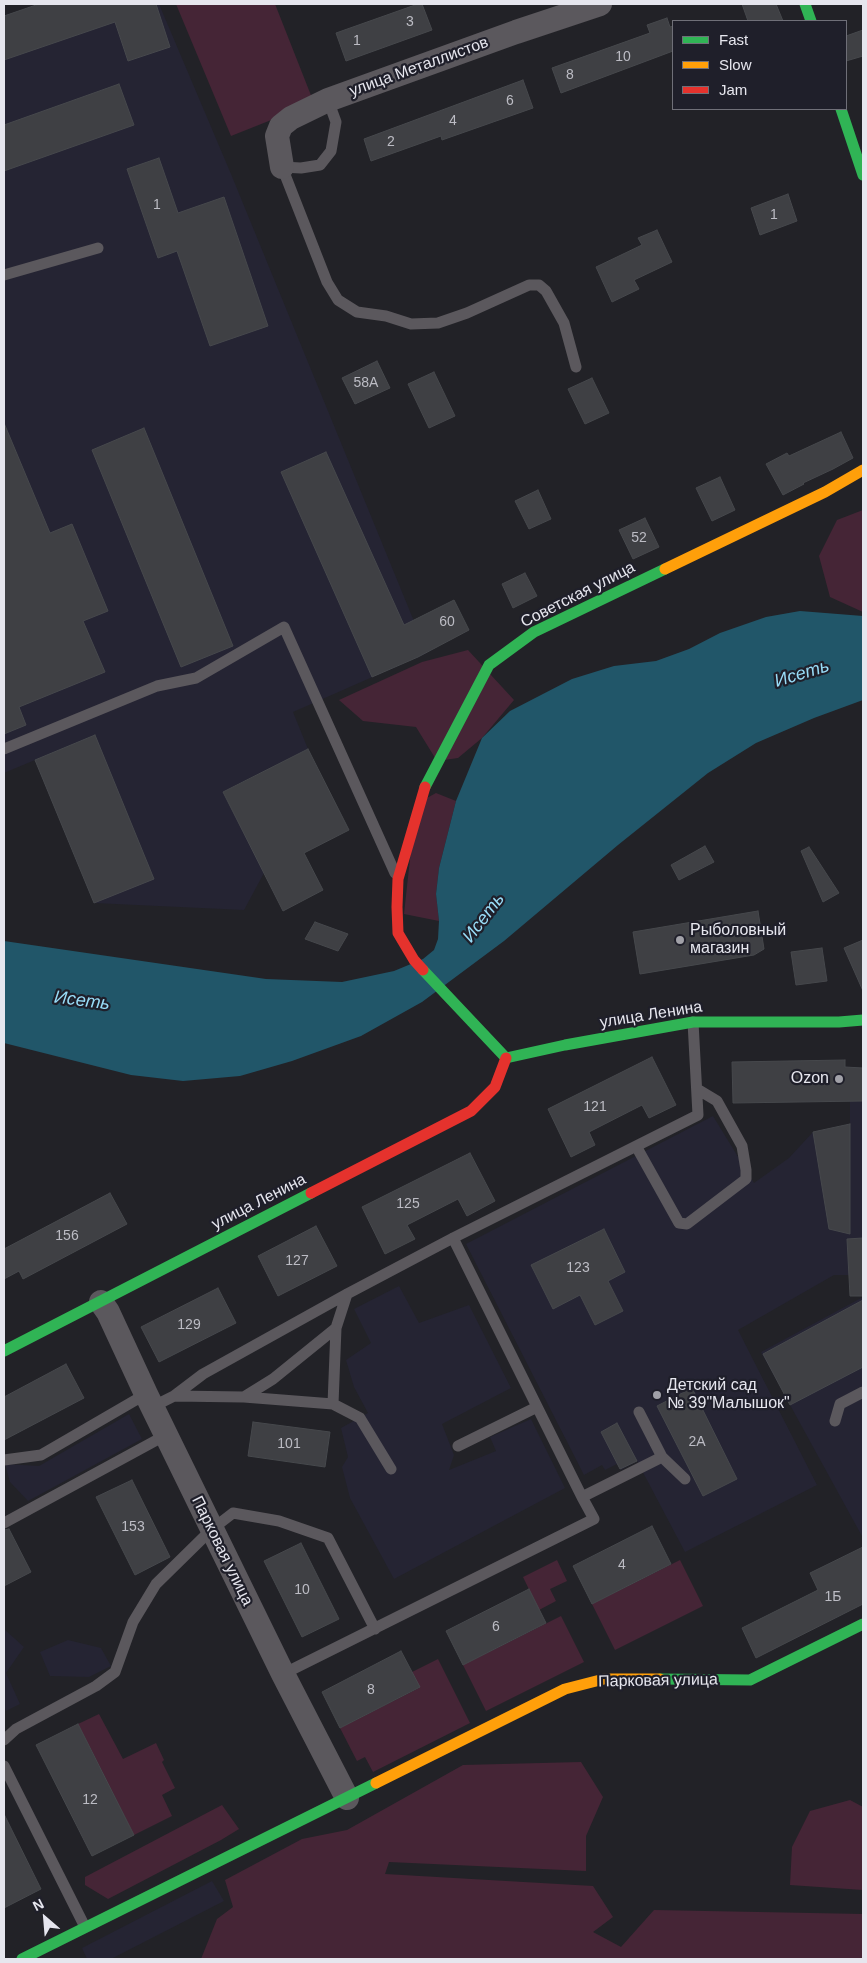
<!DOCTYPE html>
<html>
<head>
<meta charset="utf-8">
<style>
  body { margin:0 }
  #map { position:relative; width:867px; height:1963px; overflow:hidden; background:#222227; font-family:Arial,sans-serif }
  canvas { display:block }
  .frame { position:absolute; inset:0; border:5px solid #e6e6ee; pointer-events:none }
  .legend { position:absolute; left:672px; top:20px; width:175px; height:90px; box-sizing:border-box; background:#1f1f2a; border:1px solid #6f6f78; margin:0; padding:6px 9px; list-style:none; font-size:15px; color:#e6e6ee }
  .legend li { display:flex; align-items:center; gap:10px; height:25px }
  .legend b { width:25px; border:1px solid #6f6f78 }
  .north { position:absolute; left:20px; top:1893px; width:50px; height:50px; -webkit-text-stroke:4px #1f1f2a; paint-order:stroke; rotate:333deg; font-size:14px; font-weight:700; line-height:20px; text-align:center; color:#e6e6ee }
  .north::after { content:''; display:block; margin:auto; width:18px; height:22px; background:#e6e6ee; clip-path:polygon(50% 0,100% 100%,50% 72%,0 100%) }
</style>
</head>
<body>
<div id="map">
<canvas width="867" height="1963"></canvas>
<div class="frame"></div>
<ul class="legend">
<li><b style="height:6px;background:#30b455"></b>Fast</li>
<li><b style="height:6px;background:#ff9f0a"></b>Slow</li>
<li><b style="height:6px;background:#e5322d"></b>Jam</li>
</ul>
<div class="north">N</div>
</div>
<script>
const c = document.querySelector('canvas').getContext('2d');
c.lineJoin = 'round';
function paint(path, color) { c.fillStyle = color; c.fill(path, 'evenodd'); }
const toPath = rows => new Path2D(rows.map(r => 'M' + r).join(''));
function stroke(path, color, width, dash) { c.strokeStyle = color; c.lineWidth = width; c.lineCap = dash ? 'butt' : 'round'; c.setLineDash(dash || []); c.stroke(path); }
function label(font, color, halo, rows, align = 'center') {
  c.font = font + ' Arial,sans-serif'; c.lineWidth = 4.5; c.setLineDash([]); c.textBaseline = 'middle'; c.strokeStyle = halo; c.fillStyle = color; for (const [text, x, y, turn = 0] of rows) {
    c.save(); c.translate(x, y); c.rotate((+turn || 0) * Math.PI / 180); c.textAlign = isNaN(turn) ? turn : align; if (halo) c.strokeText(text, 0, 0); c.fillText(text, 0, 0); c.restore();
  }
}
paint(toPath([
  [39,4,159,4,231,174,427,653,293,712,308,749,223,792,264,873,244,910,94,903,35,760,4,773,4,16],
  [850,1067,863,1068,863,1275,834,1275,738,1330,817,1485,685,1552,637,1461,621,1470,617,1464,605,1470,602,1465,584,1475,466,1244,713,1116,754,1183,789,1158,813,1132,850,1124],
  [399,1286,419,1323,469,1305,511,1388,442,1424,454,1455,449,1470,496,1451,490,1437,531,1419,565,1488,394,1579,350,1498,342,1467,348,1457,341,1428,368,1413,354,1387,346,1360,371,1343,354,1309],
  [863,1297,863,1538,761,1352],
  [129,1414,142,1439,28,1501,10,1482,5,1464,39,1466],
  [4,1629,24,1647,6,1673,20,1704,6,1711,4,1706],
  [68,1640,101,1648,111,1666,89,1677,50,1676,40,1652],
  [212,1881,224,1901,111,1959,87,1959,82,1948]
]), '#252433');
paint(toPath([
  [176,4,275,4,314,103,231,136],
  [863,510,863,612,830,597,819,556,837,520],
  [468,650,514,700,482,738,458,758,437,761,416,727,363,721,339,700,422,662],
  [436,793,456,801,439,868,436,894,439,921,404,914,416,804],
  [557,1560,567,1581,550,1589,556,1601,539,1610,523,1577],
  [680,1560,703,1606,615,1650,592,1604],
  [561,1616,584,1662,486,1711,463,1665],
  [438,1659,470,1723,373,1772,365,1757,357,1761,340,1728,419,1688,412,1672],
  [99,1714,123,1759,156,1743,164,1760,162,1762,175,1788,162,1795,172,1816,134,1835,78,1724],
  [581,1762,603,1797,586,1836,586,1871,389,1862,385,1874,593,1886,613,1917,593,1932,621,1947,654,1910,863,1914,863,1959,201,1959,217,1919,233,1907,225,1880,302,1839,347,1830,463,1765],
  [850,1800,863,1807,863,1890,790,1885,792,1847,810,1811],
  [222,1805,239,1829,221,1840,108,1899,85,1885,85,1877]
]), '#452536');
paint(toPath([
  [800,611,863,616,863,700,814,718,756,743,708,773,618,845,504,941,422,1002,361,1036,292,1061,240,1076,183,1081,131,1075,4,1043,4,941,266,979,342,982,394,971,423,959,434,950,438,939,439,921,436,894,439,868,456,801,482,738,510,711,572,679,614,666,656,661,689,649,720,633,766,617]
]), '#215669');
const building = toPath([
  [39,4,156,4,170,47,128,61,115,22,4,60,4,16,39,4],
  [418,4,422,4,432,30,346,61,336,33,418,4],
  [742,4,776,4,783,21,748,21,742,4],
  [667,18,670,27,673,26,673,51,561,93,552,68,650,33,647,25,667,18],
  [863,30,863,56,846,61,846,36,863,30],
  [523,80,533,108,442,140,441,136,371,161,364,139,523,80],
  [119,84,134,125,4,171,4,125,119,84],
  [159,158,178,213,224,197,268,326,210,346,177,251,158,258,127,169,159,158],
  [788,194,797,221,760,235,751,208,788,194],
  [657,230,672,262,634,280,639,289,612,302,596,267,642,245,638,238,657,230],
  [377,361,390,388,355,404,342,378,377,361],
  [434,372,455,416,429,428,408,384,434,372],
  [592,378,609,413,585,424,568,389,592,378],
  [4,423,50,533,72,524,108,611,83,621,105,672,19,707,26,725,4,734,4,423],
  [144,428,233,646,181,667,92,450,144,428],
  [841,432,853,458,833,469,803,483,804,484,783,495,766,464,787,453,789,456,841,432],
  [326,452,404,625,454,600,469,630,418,657,372,677,281,472,326,452],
  [720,477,735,510,712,521,696,488,720,477],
  [538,490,551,519,529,529,515,501,538,490],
  [645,518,659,547,633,559,619,530,645,518],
  [525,573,537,596,513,608,502,584,525,573],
  [95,735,154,879,94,903,35,760,95,735],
  [308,749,349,830,304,853,323,890,283,911,223,792,308,749],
  [705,846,714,862,679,880,671,865,705,846],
  [809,847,839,893,823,902,801,851,809,847],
  [758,911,764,949,754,955,640,974,633,932,758,911],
  [315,922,348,934,338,951,305,939,315,922],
  [863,940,863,991,844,948,863,940],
  [822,948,827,981,796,985,791,952,822,948],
  [652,1057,676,1105,649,1118,642,1105,589,1132,595,1145,571,1157,548,1109,652,1057],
  [845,1060,845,1067,863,1068,863,1101,733,1103,732,1062,845,1060],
  [850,1124,850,1234,829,1229,813,1132,850,1124],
  [470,1153,495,1201,467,1216,458,1199,407,1225,415,1239,385,1254,362,1207,470,1153],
  [110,1193,127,1224,23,1279,19,1271,4,1279,4,1249,110,1193],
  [316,1226,337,1266,278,1296,258,1256,316,1226],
  [604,1229,625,1272,608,1281,623,1311,595,1325,580,1295,553,1309,531,1265,604,1229],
  [863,1238,863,1296,850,1296,847,1239,863,1238],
  [218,1288,236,1323,159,1362,141,1327,218,1288],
  [863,1300,863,1367,790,1405,763,1354,863,1300],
  [66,1364,84,1398,4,1440,4,1397,66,1364],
  [692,1388,737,1479,703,1496,657,1406,692,1388],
  [253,1422,330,1432,325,1467,248,1456,253,1422],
  [617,1423,637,1461,620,1469,601,1432,617,1423],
  [132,1480,170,1557,135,1575,96,1497,132,1480],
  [652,1526,671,1564,592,1604,573,1566,652,1526],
  [9,1529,31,1572,4,1586,4,1530,9,1529],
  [301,1543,339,1619,302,1637,264,1561,301,1543],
  [863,1547,863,1604,756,1658,742,1628,818,1590,810,1573,863,1547],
  [529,1589,546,1623,463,1665,446,1631,529,1589],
  [401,1651,420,1687,340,1728,322,1692,401,1651],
  [78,1724,134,1835,92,1856,36,1745,78,1724],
  [4,1814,41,1889,4,1908,4,1814]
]);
paint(building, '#3f4044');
stroke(building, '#46484c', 1);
stroke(toPath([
  [328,100,336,122,331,151,320,165,301,168,282,167,327,282,338,300,357,312,386,316,411,324,438,323,467,313,529,285,539,285,546,291,564,323,576,367],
  [4,275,98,248],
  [4,749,157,686,196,678,284,627,395,873],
  [636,1146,679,1223,687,1224,746,1179,746,1170,742,1146,717,1101,697,1089],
  [453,1238,582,1497],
  [174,1396,244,1397,273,1379,336,1328],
  [244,1397,333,1404,360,1418,391,1469],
  [333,1404,336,1328,347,1294],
  [152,1407,174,1396,203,1374,347,1294,453,1238,698,1115,693,1022],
  [835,1421,840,1404,863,1392],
  [458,1446,537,1407],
  [662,1457,685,1479],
  [4,1460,41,1455,146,1394],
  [4,1523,166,1435],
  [283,1674,594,1519,582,1497,662,1457,639,1412],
  [4,1740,16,1729,96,1686,115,1672,133,1622,156,1584,211,1530,233,1513,279,1521,328,1538,375,1629],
  [4,1766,85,1927]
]), '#5b585d', 11);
stroke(toPath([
  [282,167,277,136,281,126,291,118,328,100,516,32,600,4],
  [101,1302,108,1312,146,1394,283,1674,347,1798]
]), '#5b585d', 24);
stroke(toPath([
  [805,4,811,21],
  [841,109,863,175],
  [425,787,489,665,534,632,665,569],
  [423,970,506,1058,565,1045,693,1022,839,1022,863,1020],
  [4,1351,311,1193],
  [660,1679,750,1680,863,1624],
  [22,1959,376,1783]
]), '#30b455', 11);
stroke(toPath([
  [665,569,825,492,863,470],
  [376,1783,565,1689,604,1679,660,1679]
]), '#ff9f0a', 11);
stroke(toPath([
  [423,970,414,960,398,933,397,907,398,879,425,787],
  [311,1193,471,1111,495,1087,506,1058]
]), '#e5322d', 11);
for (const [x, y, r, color] of [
  [680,940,5,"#a1a1a8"],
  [839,1079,5,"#a1a1a8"],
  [657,1395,5,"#a1a1a8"]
]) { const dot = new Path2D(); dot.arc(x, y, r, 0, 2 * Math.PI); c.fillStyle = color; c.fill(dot); stroke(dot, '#1f1f2a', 2); }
label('14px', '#bcbcc4', null, [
  ["3",410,22],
  ["1",357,41],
  ["10",623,57],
  ["8",570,75],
  ["6",510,101],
  ["4",453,121],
  ["2",391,142],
  ["1",157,205],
  ["1",774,215],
  ["58А",366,383],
  ["52",639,538],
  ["60",447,622],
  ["121",595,1107],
  ["125",408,1204],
  ["156",67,1236],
  ["127",297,1261],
  ["123",578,1268],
  ["129",189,1325],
  ["2А",697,1442],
  ["101",289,1444],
  ["153",133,1527],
  ["4",622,1565],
  ["10",302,1590],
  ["1Б",833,1597],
  ["6",496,1627],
  ["8",371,1690],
  ["12",90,1800]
]);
label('16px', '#e6e6ee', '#1f1f2a', [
  ["улица Металлистов",419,67,-20],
  ["Советская улица",578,595,-27],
  ["улица Ленина",651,1015,-9],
  ["улица Ленина",259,1202,-27],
  ["Парковая улица",222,1551,64],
  ["Парковая улица",658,1681,-1]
]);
label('16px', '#e6e6ee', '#1f1f2a', [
  ["Рыболовный",690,931],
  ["магазин",690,949],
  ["Ozon",829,1079,"right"],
  ["Детский сад",667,1386],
  ["№ 39\"Малышок\"",667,1404]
], 'left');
label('italic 18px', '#98dcf7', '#1f1f2a', [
  ["Исеть",802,674,-17],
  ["Исеть",484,918,-53],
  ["Исеть",82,1001,7]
]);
</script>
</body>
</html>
